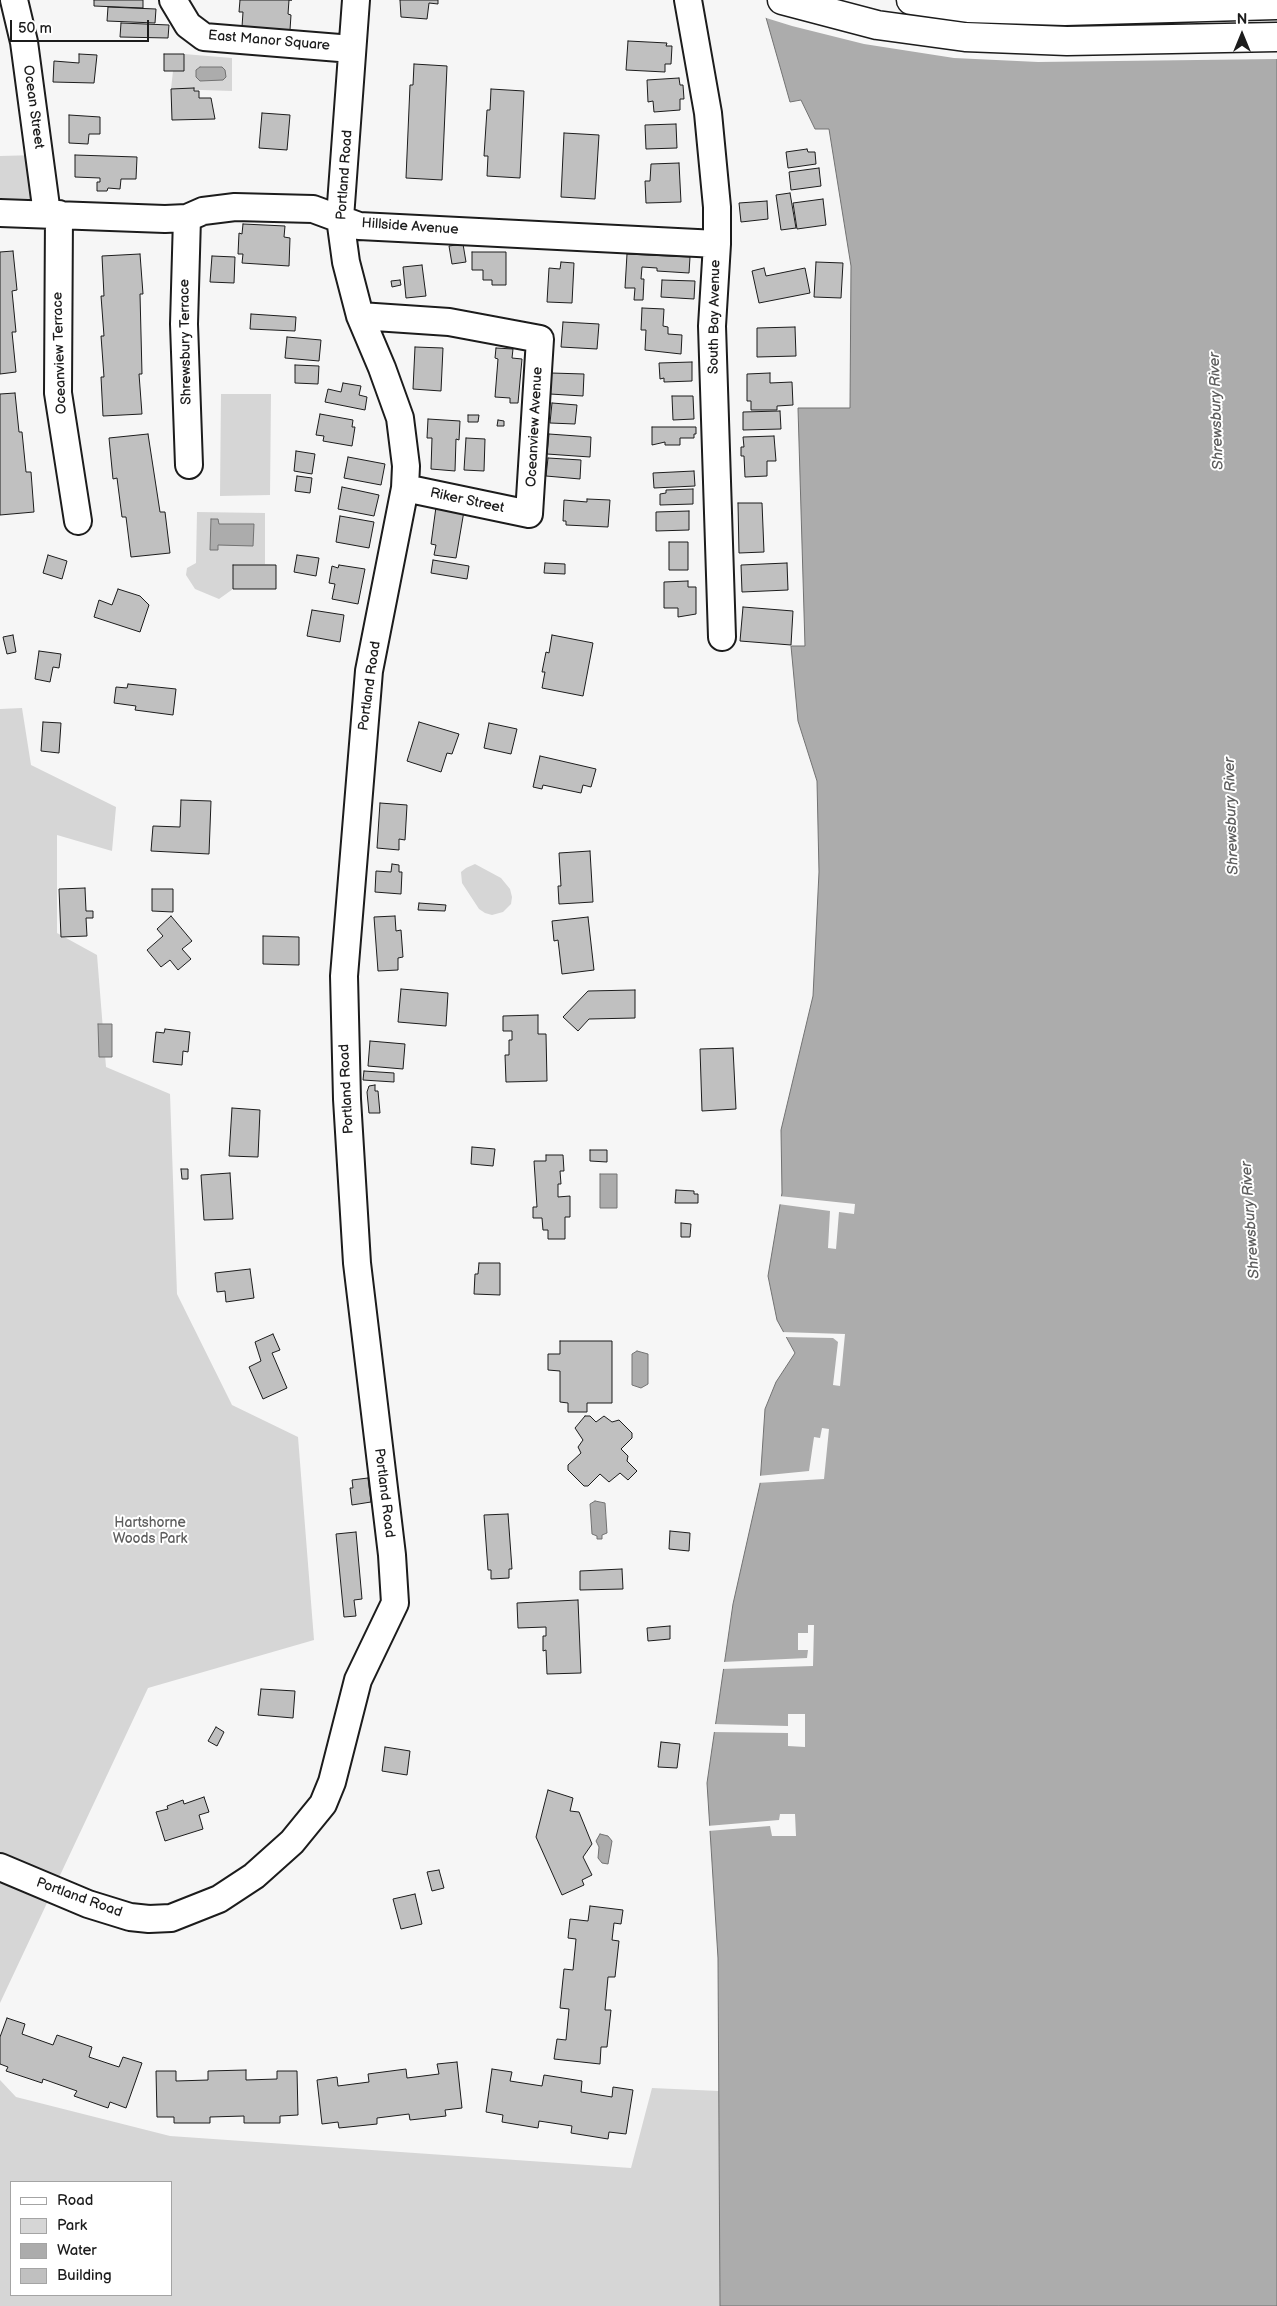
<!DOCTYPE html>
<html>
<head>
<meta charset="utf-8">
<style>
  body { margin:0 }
  #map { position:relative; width:1277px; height:2306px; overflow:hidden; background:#f6f6f6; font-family:"Balsamiq Sans",sans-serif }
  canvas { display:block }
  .legend { position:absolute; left:10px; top:2181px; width:162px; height:115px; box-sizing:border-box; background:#fff; border:1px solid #a4a4a4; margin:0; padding:6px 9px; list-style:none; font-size:15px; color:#1c1c1c }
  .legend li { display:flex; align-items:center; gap:10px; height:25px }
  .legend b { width:25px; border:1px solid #a4a4a4 }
  .north { position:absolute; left:1217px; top:10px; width:50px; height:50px; -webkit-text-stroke:4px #fff; paint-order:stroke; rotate:0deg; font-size:14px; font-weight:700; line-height:20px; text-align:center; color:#1c1c1c }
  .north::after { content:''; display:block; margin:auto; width:18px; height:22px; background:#1c1c1c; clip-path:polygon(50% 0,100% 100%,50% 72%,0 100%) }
  .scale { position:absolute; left:10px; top:20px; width:139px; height:22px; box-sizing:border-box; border:2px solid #1c1c1c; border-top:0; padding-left:6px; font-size:15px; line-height:18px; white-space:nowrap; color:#1c1c1c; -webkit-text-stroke:4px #fff; paint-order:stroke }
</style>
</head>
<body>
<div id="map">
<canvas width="1277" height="2306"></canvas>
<ul class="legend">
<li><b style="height:6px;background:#fff"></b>Road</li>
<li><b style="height:14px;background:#d6d6d6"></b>Park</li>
<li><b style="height:14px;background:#acacac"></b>Water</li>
<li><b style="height:14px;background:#c0c0c0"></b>Building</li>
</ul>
<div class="north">N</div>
<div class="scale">50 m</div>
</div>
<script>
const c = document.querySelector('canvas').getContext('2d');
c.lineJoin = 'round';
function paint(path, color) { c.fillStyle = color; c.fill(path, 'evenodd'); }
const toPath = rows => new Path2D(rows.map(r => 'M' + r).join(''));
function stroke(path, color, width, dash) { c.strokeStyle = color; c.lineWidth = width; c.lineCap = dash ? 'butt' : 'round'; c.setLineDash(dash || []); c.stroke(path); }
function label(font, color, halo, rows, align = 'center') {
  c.font = font + ' "Balsamiq Sans",sans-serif'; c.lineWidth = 4; c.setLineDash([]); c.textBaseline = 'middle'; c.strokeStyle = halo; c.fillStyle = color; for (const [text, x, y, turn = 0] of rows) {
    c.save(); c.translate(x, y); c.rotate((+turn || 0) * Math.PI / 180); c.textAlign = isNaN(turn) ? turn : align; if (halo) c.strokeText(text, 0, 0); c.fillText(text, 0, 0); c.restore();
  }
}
paint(toPath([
  [184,54,232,58,232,91,171,89,173,71,184,71],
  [37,155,45,213,0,220,0,156],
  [221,394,271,394,270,495,220,496],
  [197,512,265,513,265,564,276,565,276,589,233,589,219,599,195,589,186,575,187,568,196,563],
  [22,708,31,765,116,807,112,851,57,835,57,933,97,955,106,1067,170,1094,177,1294,232,1405,298,1437,314,1640,148,1688,0,2003,0,709],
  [475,864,501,878,510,889,512,897,511,904,503,912,492,915,485,913,479,909,462,883,461,872,466,868],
  [0,2080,16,2097,170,2136,631,2168,652,2088,719,2091,720,2306,0,2306],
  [11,2182,171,2182,171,2295,11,2295]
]), '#d6d6d6');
const water = toPath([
  [1277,0,1277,2306,720,2306,718,1958,707,1783,733,1604,760,1484,765,1409,776,1382,795,1353,777,1320,768,1276,782,1193,781,1130,813,996,819,872,817,781,798,721,791,646,805,646,798,408,850,408,851,266,829,129,815,129,801,100,790,102,765,14,1277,0],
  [200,67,222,67,225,70,226,77,223,80,200,81,196,77,196,70,200,67],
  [211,519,218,519,219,524,254,524,253,546,218,545,218,550,210,550,211,519],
  [98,1024,112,1024,112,1057,99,1057,98,1024],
  [600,1174,617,1174,617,1208,600,1208,600,1174],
  [637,1351,648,1354,648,1384,641,1388,632,1385,632,1354,637,1351],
  [595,1501,605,1503,607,1533,602,1535,602,1539,597,1539,597,1536,592,1534,590,1504,595,1501],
  [600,1834,608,1836,612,1841,608,1864,602,1863,598,1858,599,1847,596,1841,600,1834]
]);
paint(water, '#acacac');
stroke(water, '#727272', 1);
paint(toPath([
  [761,0,1277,0,1277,59,1038,62,954,58,864,44,792,26,763,17],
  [779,1196,855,1204,854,1214,839,1212,836,1249,828,1248,830,1211,778,1204],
  [781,1332,845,1334,840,1386,833,1385,838,1342,833,1338,784,1337],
  [822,1428,829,1429,824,1479,757,1483,758,1476,809,1471,814,1437,820,1438],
  [808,1625,814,1625,813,1666,721,1669,722,1662,807,1658,808,1650,798,1650,798,1633,808,1633],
  [788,1714,805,1714,805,1747,788,1746,788,1733,712,1732,713,1724,788,1726],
  [780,1814,795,1814,796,1836,772,1836,770,1826,708,1831,707,1826,779,1820]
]), '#f6f6f6');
const building = toPath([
  [94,0,143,0,143,8,94,6,94,0],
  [240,0,292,0,289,0,288,14,291,15,290,30,242,27,243,12,239,12,240,0],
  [400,0,438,0,438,4,429,3,427,19,401,17,400,0],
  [108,7,156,9,155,23,107,21,108,7],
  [121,23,169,25,168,38,120,37,121,23],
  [628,41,667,43,666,46,672,46,671,64,665,64,665,72,626,70,628,41],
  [79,54,97,55,94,83,53,82,54,61,79,63,79,54],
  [164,54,184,54,184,71,164,71,164,54],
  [414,64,447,66,442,180,406,178,410,85,413,85,414,64],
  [679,78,680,85,683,85,684,99,680,99,680,110,654,112,653,101,648,102,647,80,679,78],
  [194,88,194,91,199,91,199,98,211,98,215,119,172,120,171,89,194,88],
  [491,89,524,91,520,178,487,176,488,156,484,156,487,110,490,110,491,89],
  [262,113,290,115,287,150,259,148,262,113],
  [69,115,100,117,100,134,89,134,88,144,69,143,69,115],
  [676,124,677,148,646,149,645,125,676,124],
  [564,133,599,135,595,199,561,197,564,133],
  [807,149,808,152,815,152,816,164,788,168,786,152,807,149],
  [75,155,137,157,136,179,121,179,120,189,108,188,107,191,97,191,97,182,100,182,100,178,75,177,75,155],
  [679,163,681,202,646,203,645,181,650,181,651,164,679,163],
  [819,168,821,186,791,190,789,172,819,168],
  [790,193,796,228,781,230,776,195,790,193],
  [823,199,826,225,797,229,793,203,823,199],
  [767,201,768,219,741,222,739,203,767,201],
  [243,224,285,226,284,237,290,238,289,266,242,263,243,254,238,254,239,233,242,234,243,224],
  [463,244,466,262,452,264,449,246,463,244],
  [13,251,17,290,12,291,16,332,12,332,16,372,0,374,0,252,13,251],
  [472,252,506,252,506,285,492,285,492,280,483,280,483,270,472,270,472,252],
  [140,254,143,294,140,294,142,374,139,374,142,414,103,416,101,377,104,377,101,336,104,336,101,296,104,296,102,256,140,254],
  [627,254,690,257,689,273,657,271,657,268,642,267,641,279,644,279,643,300,634,300,635,288,625,288,627,254],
  [212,256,235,257,234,283,210,282,212,256],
  [561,262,574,263,572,303,547,302,549,268,560,269,561,262],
  [816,262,843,263,841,298,814,297,816,262],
  [422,265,426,296,406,298,403,267,422,265],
  [764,268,766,276,805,268,810,293,759,303,752,271,764,268],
  [400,280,401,285,392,287,391,281,400,280],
  [662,280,695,281,694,299,661,297,662,280],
  [642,308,664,309,663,326,668,327,668,334,682,335,681,354,645,350,646,330,641,330,642,308],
  [251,314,296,317,295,331,250,329,251,314],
  [563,322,599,324,597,349,561,347,563,322],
  [795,327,796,356,757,357,757,328,795,327],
  [287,337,321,340,319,361,285,358,287,337],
  [415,347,443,348,441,391,413,389,415,347],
  [496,348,513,349,512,358,522,359,518,403,510,403,510,398,495,397,498,359,495,358,496,348],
  [692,362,692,381,664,382,664,378,660,379,659,363,692,362],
  [295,365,319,366,318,384,295,383,295,365],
  [551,373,584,374,583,396,550,394,551,373],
  [770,373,770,383,792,382,793,405,777,406,777,410,751,410,751,401,747,401,747,374,770,373],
  [343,383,361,386,359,395,367,397,365,410,325,402,328,389,341,392,343,383],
  [15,393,19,432,22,432,26,472,31,472,34,512,0,515,0,394,15,393],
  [672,396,693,396,694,419,673,420,672,396],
  [552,403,577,405,575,424,550,423,552,403],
  [780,411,781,429,743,430,743,412,780,411],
  [320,414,353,420,352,427,355,427,352,446,323,441,324,436,316,435,320,414],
  [468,415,479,415,478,422,468,422,468,415],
  [428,419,460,421,459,440,456,439,455,471,431,469,432,438,427,438,428,419],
  [498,420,504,421,504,426,497,426,498,420],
  [652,427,696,427,696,434,694,434,694,438,680,438,680,445,665,445,665,442,652,445,652,427],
  [148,434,160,512,165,512,170,553,131,557,126,517,122,517,117,478,113,479,109,438,148,434],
  [549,434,591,437,590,457,547,454,549,434],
  [774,436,776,461,767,461,767,476,745,477,744,456,741,456,741,447,744,447,743,437,774,436],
  [466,438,485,439,484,471,464,470,466,438],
  [296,451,315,454,312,474,294,471,296,451],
  [348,457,385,464,381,485,344,478,348,457],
  [548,458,581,460,580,479,546,476,548,458],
  [694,471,695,486,654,488,653,473,694,471],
  [297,476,312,478,310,493,295,491,297,476],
  [342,487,379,495,374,516,338,509,342,487],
  [693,489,693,504,660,505,660,494,666,493,666,490,693,489],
  [587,499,610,500,608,527,566,525,566,521,563,521,564,500,587,502,587,499],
  [738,503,762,503,764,552,739,553,738,503],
  [436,507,464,511,456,558,434,555,436,545,431,544,436,507],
  [689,511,689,530,656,531,656,512,689,511],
  [340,516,374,522,369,548,336,542,340,516],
  [669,542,688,542,688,570,669,570,669,542],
  [48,555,67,561,62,579,43,573,48,555],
  [297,555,319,558,316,576,294,572,297,555],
  [433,560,469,566,467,579,431,573,433,560],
  [545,563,565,564,565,574,544,573,545,563],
  [787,563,788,590,742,592,741,565,787,563],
  [233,565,276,565,276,589,233,589,233,565],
  [339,565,365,569,358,604,332,599,335,584,329,583,332,566,338,568,339,565],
  [688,581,688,587,696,587,696,614,678,617,678,608,664,608,664,582,688,581],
  [118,589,140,596,149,605,140,632,94,617,99,600,112,605,118,589],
  [743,607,793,611,791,645,740,641,743,607],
  [312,610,344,615,340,642,307,636,312,610],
  [13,635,16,652,7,654,3,637,13,635],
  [552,635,593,643,583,696,542,688,545,672,542,672,546,652,549,653,552,635],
  [39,651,61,654,59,668,53,667,50,682,35,679,39,651],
  [128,684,176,689,173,715,135,710,136,706,114,703,116,687,127,688,128,684],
  [43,722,61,723,59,753,41,751,43,722],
  [419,722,459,734,452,754,447,753,441,772,407,761,419,722],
  [489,723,517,729,511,754,484,748,489,723],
  [540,756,596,769,591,787,583,785,581,793,543,785,542,789,533,787,540,756],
  [181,800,211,801,209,854,151,851,153,826,180,827,181,800],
  [380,803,407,805,405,840,399,839,399,850,377,848,380,803],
  [590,851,593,902,559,904,558,886,561,886,559,853,590,851],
  [392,864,399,865,399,872,402,872,401,894,375,892,376,871,391,872,392,864],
  [85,888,86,911,93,911,93,918,86,918,87,936,61,937,59,889,85,888],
  [152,889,173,889,173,912,152,911,152,889],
  [419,903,446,905,445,911,418,910,419,903],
  [171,916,192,941,182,949,191,959,178,970,170,960,161,967,147,950,163,936,157,929,171,916],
  [395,916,396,931,401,930,403,957,398,958,398,970,378,971,374,917,395,916],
  [588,917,594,970,562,974,558,940,554,941,552,921,588,917],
  [263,936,299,937,299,965,263,964,263,936],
  [401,989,448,993,446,1026,398,1022,401,989],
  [635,990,635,1018,589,1019,578,1031,563,1017,588,991,635,990],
  [538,1015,538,1034,546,1034,547,1081,506,1082,505,1055,509,1055,509,1040,512,1040,512,1031,503,1031,503,1016,538,1015],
  [165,1029,190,1032,188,1052,183,1051,182,1065,153,1062,156,1032,164,1033,165,1029],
  [370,1041,405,1044,403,1069,368,1066,370,1041],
  [733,1048,736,1109,702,1111,700,1049,733,1048],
  [364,1071,394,1073,394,1082,363,1080,364,1071],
  [375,1085,375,1091,378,1091,380,1113,369,1113,367,1092,369,1086,375,1085],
  [232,1108,260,1110,258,1157,229,1156,232,1108],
  [472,1147,495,1149,493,1166,471,1164,472,1147],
  [590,1150,607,1150,607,1162,590,1161,590,1150],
  [546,1155,563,1155,564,1171,560,1171,561,1184,558,1184,558,1197,570,1196,570,1217,565,1217,565,1239,548,1239,548,1230,543,1230,542,1218,533,1218,533,1207,537,1207,534,1161,546,1161,546,1155],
  [181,1169,188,1169,188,1179,182,1179,181,1169],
  [230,1173,233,1219,204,1220,201,1175,230,1173],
  [676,1190,694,1191,694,1194,698,1194,698,1203,675,1203,676,1190],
  [681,1223,691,1224,690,1237,681,1237,681,1223],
  [479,1263,500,1263,500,1295,474,1294,475,1274,478,1274,479,1263],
  [250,1269,254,1298,226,1302,225,1291,217,1292,215,1273,250,1269],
  [273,1334,280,1350,272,1353,287,1388,263,1399,249,1367,261,1361,255,1342,273,1334],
  [560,1341,612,1341,612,1403,587,1403,587,1412,568,1412,568,1403,560,1402,560,1371,548,1370,548,1354,560,1354,560,1341],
  [585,1416,590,1416,596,1422,604,1416,612,1422,619,1420,632,1433,632,1438,621,1449,628,1456,627,1461,637,1471,628,1480,620,1473,609,1482,600,1474,588,1486,584,1486,568,1470,568,1465,581,1453,578,1447,583,1440,575,1428,585,1416],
  [368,1478,371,1502,352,1505,350,1488,353,1488,352,1480,368,1478],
  [508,1514,512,1569,509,1569,509,1578,491,1579,491,1570,488,1570,484,1515,508,1514],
  [670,1531,690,1533,689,1551,669,1549,670,1531],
  [356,1532,362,1599,354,1600,356,1616,344,1617,336,1534,356,1532],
  [622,1569,623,1589,580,1590,580,1571,622,1569],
  [578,1600,581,1673,547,1674,546,1650,543,1651,543,1636,546,1636,546,1627,518,1628,517,1603,578,1600],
  [670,1626,670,1639,648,1641,647,1628,670,1626],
  [261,1689,295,1691,293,1718,258,1715,261,1689],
  [216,1727,224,1732,217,1746,208,1741,216,1727],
  [661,1742,680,1744,677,1768,658,1767,661,1742],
  [385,1747,410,1751,407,1775,382,1771,385,1747],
  [548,1790,573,1798,570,1811,579,1812,592,1844,583,1857,592,1875,582,1880,584,1885,562,1895,536,1837,548,1790],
  [204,1797,209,1812,199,1815,203,1829,165,1841,156,1812,168,1809,167,1806,183,1800,184,1804,204,1797],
  [439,1870,444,1888,432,1891,427,1872,439,1870],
  [415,1894,422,1924,401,1929,393,1899,415,1894],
  [590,1906,623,1910,621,1924,614,1923,612,1940,619,1941,615,1977,608,1977,605,2010,611,2010,607,2047,601,2047,600,2064,554,2059,557,2039,566,2040,569,2009,560,2008,564,1969,573,1970,576,1939,568,1938,570,1919,588,1921,590,1906],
  [7,2018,25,2024,22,2034,53,2045,57,2035,92,2047,89,2057,119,2067,123,2057,142,2063,126,2108,110,2102,108,2108,74,2096,77,2091,43,2079,42,2083,6,2071,8,2067,0,2064,0,2037,7,2018],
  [457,2062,462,2108,445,2110,446,2116,410,2120,409,2114,377,2118,377,2124,339,2128,338,2122,322,2124,317,2080,337,2077,338,2086,369,2082,368,2074,406,2069,407,2078,439,2074,437,2064,457,2062],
  [492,2069,512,2072,510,2081,542,2086,544,2075,582,2081,581,2092,612,2097,613,2087,633,2090,626,2134,609,2132,608,2139,571,2133,572,2126,539,2121,538,2128,502,2122,503,2115,486,2112,492,2069],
  [246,2070,246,2080,277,2079,277,2071,297,2071,298,2115,280,2116,280,2123,244,2123,244,2116,210,2117,210,2123,174,2123,174,2117,157,2117,156,2071,176,2071,176,2081,208,2080,208,2071,246,2070]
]);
paint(building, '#c0c0c0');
stroke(building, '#1c1c1c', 1);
const minor = toPath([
  [14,0,24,42,47,214],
  [173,0,188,25,204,37,352,49],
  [688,0,708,113,717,207,717,244,712,326,722,637],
  [0,213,165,219,187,218,203,211,235,207,313,209,359,226,717,244],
  [59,214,58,393,78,521],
  [187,218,184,324,189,465],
  [360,316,449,322,540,339,529,514,405,488],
  [0,1867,88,1904,130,1917,149,1919,171,1918,219,1899,254,1876,292,1842,323,1804,332,1782,358,1680,395,1603,392,1555,357,1263,347,1099,344,976,369,671,405,488,406,466,400,418,382,368,360,316,346,262,340,218,356,0]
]);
const highway = toPath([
  [782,0,877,25,965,37,1067,41,1277,37],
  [911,0,968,8,1065,11,1277,5]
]);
stroke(minor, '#1c1c1c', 30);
stroke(highway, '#1c1c1c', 31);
stroke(minor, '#fff', 26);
stroke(highway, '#fff', 28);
label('14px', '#1c1c1c', '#fff', [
  ["East Manor Square",269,41,5],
  ["Ocean Street",33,107,82],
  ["Portland Road",345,175,-86],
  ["Hillside Avenue",410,227,4],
  ["South Bay Avenue",715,317,-89],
  ["Shrewsbury Terrace",186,342,-91],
  ["Oceanview Terrace",60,353,-92],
  ["Oceanview Avenue",535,427,-87],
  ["Riker Street",467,501,12],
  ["Portland Road",370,686,-82],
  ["Portland Road",347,1089,-93],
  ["Portland Road",384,1493,83],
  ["Portland Road",79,1898,20]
]);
label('14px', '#5d5d5d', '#fff', [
  ["Hartshorne",150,1523],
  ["Woods Park",150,1539]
]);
label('italic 15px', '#5d5d5d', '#fff', [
  ["Shrewsbury River",1217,411,-92],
  ["Shrewsbury River",1232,816,-92],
  ["Shrewsbury River",1251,1220,-94]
]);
</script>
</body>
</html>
